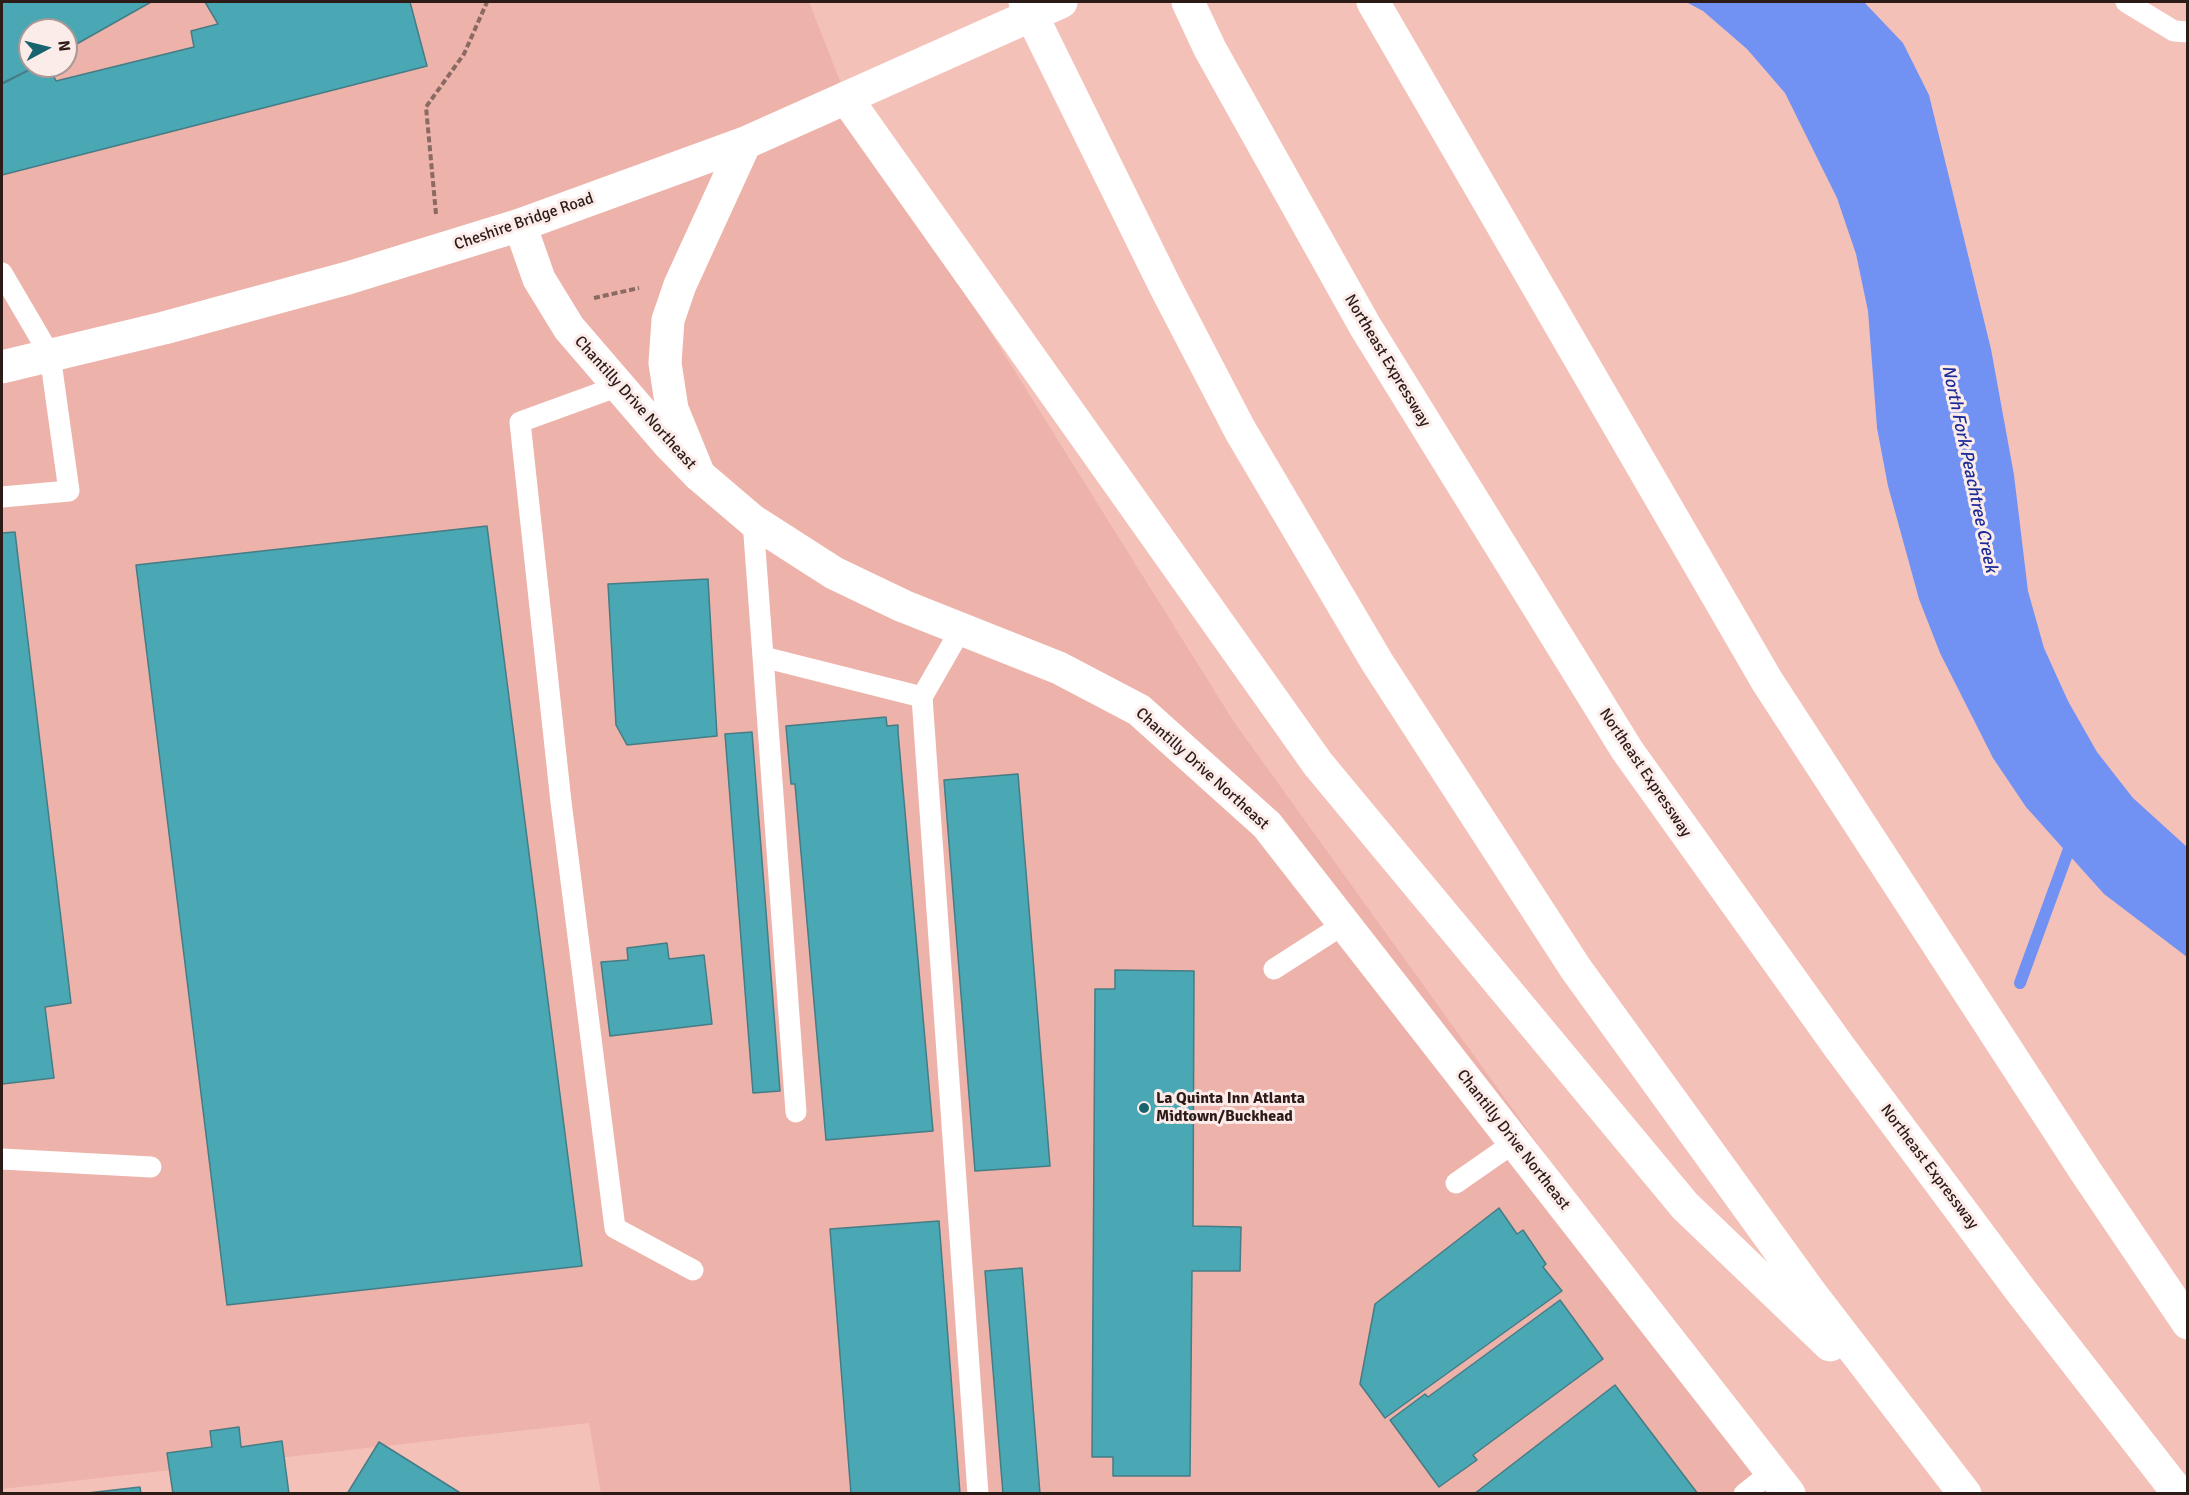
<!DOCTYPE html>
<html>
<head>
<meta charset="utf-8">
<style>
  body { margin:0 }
  #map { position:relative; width:2189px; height:1495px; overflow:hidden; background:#f4c1b9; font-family:Signika,sans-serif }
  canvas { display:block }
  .frame { position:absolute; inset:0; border:3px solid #2d1b18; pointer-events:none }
  .north { position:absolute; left:18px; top:18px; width:60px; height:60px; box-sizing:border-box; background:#fcece9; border:2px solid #a99895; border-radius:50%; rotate:83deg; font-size:16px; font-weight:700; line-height:24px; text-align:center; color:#2d1b18 }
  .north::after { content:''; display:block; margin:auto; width:21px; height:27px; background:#18646e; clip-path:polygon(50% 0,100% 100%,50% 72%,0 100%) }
</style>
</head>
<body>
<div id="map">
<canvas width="2189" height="1495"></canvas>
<div class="frame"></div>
<div class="north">N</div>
</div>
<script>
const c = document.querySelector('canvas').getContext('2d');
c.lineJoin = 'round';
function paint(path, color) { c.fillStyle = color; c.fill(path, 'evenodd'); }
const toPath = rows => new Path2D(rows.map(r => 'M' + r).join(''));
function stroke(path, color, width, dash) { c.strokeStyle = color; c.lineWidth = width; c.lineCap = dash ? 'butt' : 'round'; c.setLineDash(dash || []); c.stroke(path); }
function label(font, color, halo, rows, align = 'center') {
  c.font = font + ' Signika,sans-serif'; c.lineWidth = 6; c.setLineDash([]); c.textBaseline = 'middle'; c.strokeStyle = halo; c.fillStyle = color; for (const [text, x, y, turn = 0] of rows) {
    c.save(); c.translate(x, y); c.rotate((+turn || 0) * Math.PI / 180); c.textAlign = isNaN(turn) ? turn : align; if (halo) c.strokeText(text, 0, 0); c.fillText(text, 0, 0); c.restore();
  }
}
paint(toPath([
  [2,2,809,2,851,109,1234,722,1789,1493,601,1493,589,1423,2,1489],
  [30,30,66,30,66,66,30,66]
]), '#edb2a9');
paint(toPath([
  [1686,2,1864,2,1903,43,1929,95,1991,349,2014,475,2028,591,2044,648,2068,701,2097,752,2133,798,2187,847,2187,957,2104,894,2026,807,1993,758,1940,653,1919,599,1888,486,1877,428,1868,311,1856,254,1837,198,1785,93,1747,49,1703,11]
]), '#7292f3');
stroke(toPath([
  [2020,983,2073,838]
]), '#7292f3', 12);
const building = toPath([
  [2,2,151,2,66,50,66,30,30,30,30,66,37,66,2,84,2,2],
  [205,2,410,2,427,66,2,175,2,83,37,66,49,66,56,81,194,47,191,31,218,24,205,2],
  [487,526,582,1266,227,1305,136,565,487,526],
  [15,532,71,1003,45,1007,54,1078,2,1084,2,533,15,532],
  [708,579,717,736,627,745,616,725,608,584,708,579],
  [886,717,887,726,898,725,898,732,933,1131,826,1140,795,784,791,784,786,726,886,717],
  [752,732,780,1091,753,1093,725,734,752,732],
  [1018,774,1050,1166,975,1171,944,780,1018,774],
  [667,943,669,959,704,955,712,1024,610,1036,601,962,628,960,627,948,667,943],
  [1115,970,1194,971,1193,1226,1241,1227,1240,1271,1192,1271,1190,1476,1113,1476,1113,1457,1092,1457,1095,989,1115,989,1115,970],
  [1499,1208,1517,1234,1523,1230,1546,1264,1543,1267,1562,1291,1385,1418,1360,1384,1375,1304,1499,1208],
  [939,1221,960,1494,851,1494,830,1229,939,1221],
  [1022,1268,1040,1494,1003,1494,985,1271,1022,1268],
  [1560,1300,1603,1359,1473,1455,1477,1460,1439,1487,1390,1420,1425,1394,1428,1397,1560,1300],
  [1615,1385,1698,1494,1474,1494,1615,1385],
  [239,1427,241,1447,282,1441,289,1494,173,1494,167,1453,212,1447,210,1431,239,1427],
  [379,1442,462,1494,347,1494,379,1442],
  [140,1487,141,1494,79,1494,140,1487]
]);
paint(building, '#4aa7b4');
stroke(building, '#457c85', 1.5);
stroke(toPath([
  [436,214,426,107,464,54,487,2],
  [594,298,639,288]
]), '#8b6a64', 4, [6, 3]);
stroke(toPath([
  [2126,2,2174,31,2188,32],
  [2,273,50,355,69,491,2,497],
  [619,386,520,422,561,802,615,1228,693,1270],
  [753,521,763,657],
  [961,629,922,697,978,1494],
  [1274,969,1344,924],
  [796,1112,763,657,922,697],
  [2,1159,151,1167],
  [1456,1183,1515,1142],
  [1744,1494,1772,1472]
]), '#fff', 21);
stroke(toPath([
  [520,225,539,279,569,328,668,443,699,475,753,521,834,573,903,606,1059,668,1139,710,1267,825,1789,1494]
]), '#fff', 33);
stroke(toPath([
  [2,367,164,328,348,278,520,225,745,143,1061,2],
  [699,475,672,409,665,363,668,320,680,285,745,143]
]), '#fff', 33);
stroke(toPath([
  [1025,2,1165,286,1240,430,1377,662,1576,969,1809,1291,1965,1494],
  [1188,2,1210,49,1365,326,1627,750,1840,1048,2021,1291,2179,1494],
  [1373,2,1767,681,2086,1172,2188,1323],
  [846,98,1318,764,1685,1206,1830,1345]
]), '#fff', 33);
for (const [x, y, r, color] of [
  [1144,1108,6,"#18646e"]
]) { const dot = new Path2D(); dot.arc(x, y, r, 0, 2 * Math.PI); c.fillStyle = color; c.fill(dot); stroke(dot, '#fcece9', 2); }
label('16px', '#2d1b18', '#fcece9', [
  ["Cheshire Bridge Road",524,222,-19],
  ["Northeast Expressway",1387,361,59],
  ["Chantilly Drive Northeast",635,403,48],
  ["Chantilly Drive Northeast",1202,769,42],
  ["Northeast Expressway",1645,773,56],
  ["Chantilly Drive Northeast",1513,1140,52],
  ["Northeast Expressway",1929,1167,53]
]);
label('bold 16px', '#2d1b18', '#fcece9', [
  ["La Quinta Inn Atlanta",1156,1099],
  ["Midtown/Buckhead",1156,1117]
], 'left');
label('italic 18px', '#1b2b99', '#fcece9', [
  ["North Fork Peachtree Creek",1969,469,78]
]);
</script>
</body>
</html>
